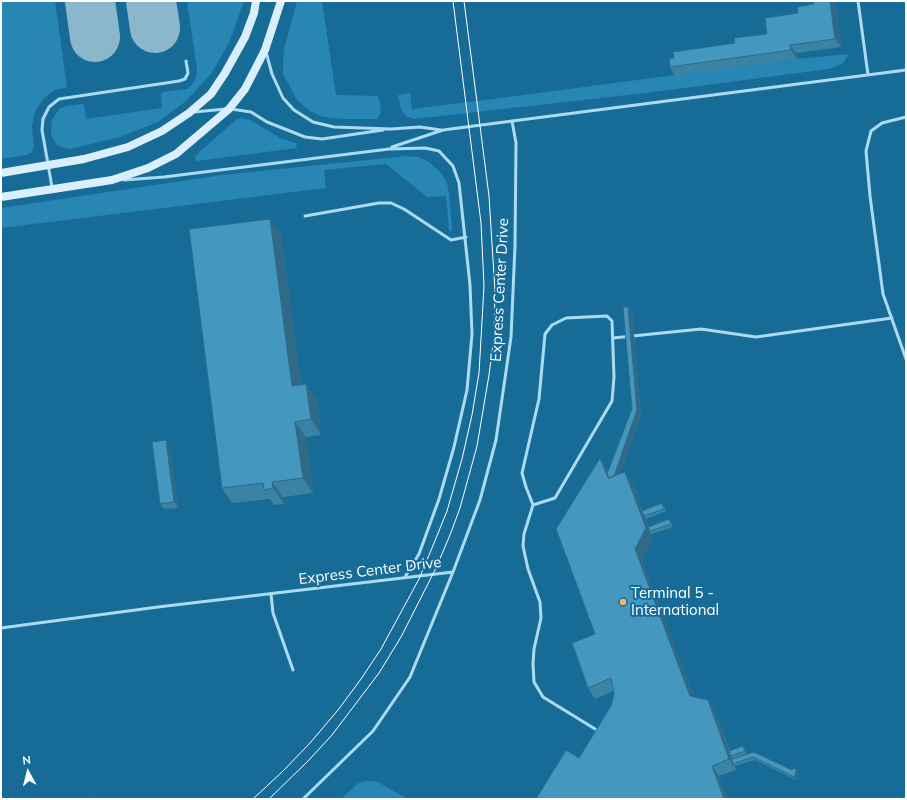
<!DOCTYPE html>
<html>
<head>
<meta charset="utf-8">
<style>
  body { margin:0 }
  #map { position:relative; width:907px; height:800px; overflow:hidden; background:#176c97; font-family:Mulish,sans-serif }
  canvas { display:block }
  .frame { position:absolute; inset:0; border:2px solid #fff; pointer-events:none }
  .north { position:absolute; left:8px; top:752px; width:40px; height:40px; -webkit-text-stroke:3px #176c97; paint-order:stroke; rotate:353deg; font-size:11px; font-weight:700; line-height:16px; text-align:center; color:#fff }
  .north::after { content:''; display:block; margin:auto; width:14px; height:18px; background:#fff; clip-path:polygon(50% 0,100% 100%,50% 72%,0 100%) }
</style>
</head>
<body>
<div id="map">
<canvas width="907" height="800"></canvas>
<div class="frame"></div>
<div class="north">N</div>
</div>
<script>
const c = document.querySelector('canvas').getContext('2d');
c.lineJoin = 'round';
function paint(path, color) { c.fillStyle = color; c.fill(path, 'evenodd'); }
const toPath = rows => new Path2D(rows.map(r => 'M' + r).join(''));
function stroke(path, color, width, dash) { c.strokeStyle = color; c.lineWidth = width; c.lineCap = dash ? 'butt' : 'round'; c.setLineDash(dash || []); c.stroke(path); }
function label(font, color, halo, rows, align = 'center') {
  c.font = font + ' Mulish,sans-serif'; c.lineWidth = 4; c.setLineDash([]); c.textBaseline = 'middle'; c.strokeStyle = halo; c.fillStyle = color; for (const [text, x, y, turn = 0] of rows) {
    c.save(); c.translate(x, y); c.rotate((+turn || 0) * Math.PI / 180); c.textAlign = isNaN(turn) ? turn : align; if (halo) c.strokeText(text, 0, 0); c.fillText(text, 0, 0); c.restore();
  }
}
paint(toPath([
  [1,1,55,1,67,87,55,90,46,96,37,108,34,116,32,126,34,147,32,152,26,155,1,159],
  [187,1,244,1,229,43,211,74,186,101,158,122,120,137,90,144,71,149,62,147,57,145,51,135,52,120,59,109,67,106,83,104,84,106,86,119,162,108,161,95,163,92,187,89,192,85,196,78,197,69],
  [297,1,322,1,336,95,378,96,381,107,380,114,377,119,343,119,323,117,310,111,297,100,283,74,283,64,284,49],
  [849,54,842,64,829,69,645,93,414,119,406,116,401,109,398,95,410,93,412,109,485,100,797,59],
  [241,118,250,120,280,138,296,143,297,148,196,161,195,157,199,152,237,119],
  [406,156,418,157,429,162,441,173,447,183,449,193,452,228,451,231,449,231,446,196,427,197,386,164,324,170,326,188,1,228,1,208,222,175],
  [366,781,378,782,408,799,341,799,358,783]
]), '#2786b4');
stroke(toPath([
  [90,1,95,37],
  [151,1,155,28]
]), '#8bb6cb', 50);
stroke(toPath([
  [858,1,868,75],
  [266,52,272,74,283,98,294,110,313,122,334,127,391,129,420,127,441,130],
  [231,109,251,112,267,122,305,137,322,139,383,130],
  [194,112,226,109],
  [906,117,882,123,871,131,866,151,870,196,883,294,906,359],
  [392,147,443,130,906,70],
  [124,180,164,177,389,149,425,148,439,151,453,166,459,183,470,285,472,334,467,390,454,447,439,499,419,554,405,577],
  [52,187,42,130,43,119,49,107,59,99,179,81,185,79,188,73,186,61],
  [305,216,379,203,391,203,404,209,451,240,466,237],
  [613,338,701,329,756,337,892,318],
  [533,505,555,498,612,401,614,377,612,321,607,316,566,318,552,325,545,334,539,399,522,473,526,487,533,505,524,534,523,546,528,569,540,602,541,618,534,649,533,664,534,682,543,697,600,732],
  [271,594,273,613,293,670],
  [1,628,158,607,453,572,480,500,496,440,511,337,515,246,516,143,512,121],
  [303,799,373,731,410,677,453,572]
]), '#aadbf1', 3);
stroke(toPath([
  [1,173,84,159,128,147,162,131,189,113,211,94,225,73,245,37,254,13,256,1],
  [1,197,112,180,148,168,176,154,229,109,245,89,265,50,281,1]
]), '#d9f0fc', 8);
stroke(toPath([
  [253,799,283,771,310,743,338,710,361,679,381,649,419,579,432,548,447,511,462,459,472,415,479,373,484,286,481,223,453,1],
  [269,799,308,761,332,735,379,673,401,637,436,568,450,535,460,508,477,446,489,375,494,336,495,291,489,196,464,1]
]), '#fff', 1);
paint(toPath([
  [813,1,834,1,835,2,841,47,796,53,797,59,675,76,670,67,674,58,735,43,767,34,798,13,814,4],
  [270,219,281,234,301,385,317,399,321,435,306,437,313,493,283,497,284,504,274,505,270,499,232,503,222,488],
  [632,312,641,416,620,474,633,483,643,511,664,506,666,511,646,519,645,518,649,527,669,519,671,522,673,527,652,534,651,533,653,539,642,560,694,697,708,700,715,711,730,751,743,746,747,754,738,757,754,752,792,770,797,770,799,773,796,780,755,760,735,766,736,770,719,776,727,799,536,799,579,758,611,706,614,694,613,691,595,699,588,688,595,634,600,458,607,469,608,471,632,409],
  [170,446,178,508,164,509,160,504]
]), '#3a83a5');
paint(toPath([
  [830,1,834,1,835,2,841,47,835,39],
  [790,45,796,53,797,59,791,50],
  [270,219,281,234,303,401,292,386],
  [628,307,632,312,641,416,617,483,613,477,637,410],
  [306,384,317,399,321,435,311,419],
  [295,422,306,437,313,493,303,478],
  [166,440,170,446,178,508,174,502],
  [600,458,607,469,611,478,608,478],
  [625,472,633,483,650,531,653,539,642,560,698,707,690,696,635,549],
  [272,482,283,497,284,504,273,488],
  [708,700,715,711,731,756,732,759,733,764,736,770,729,759],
  [712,766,719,776,727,799,724,799],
  [797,770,799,773,796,780,794,777]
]), '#306a86');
const building = toPath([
  [813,1,830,1,835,39,790,45,791,50,670,67,669,59,674,58,673,52,735,43,734,38,767,34,765,18,798,13,797,7,814,4,813,1],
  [270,219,292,386,306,384,311,419,295,422,303,478,272,482,273,488,264,490,263,483,222,488,189,229,270,219],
  [623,307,628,307,637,410,614,476,609,478,607,474,632,409,623,307],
  [166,440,174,502,160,504,152,442,166,440],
  [600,458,608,478,625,472,646,528,635,549,690,696,708,700,729,759,712,766,724,799,536,799,566,750,579,758,611,706,614,694,611,678,588,688,572,643,595,634,556,529,600,458],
  [662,503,664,509,644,516,642,511,662,503],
  [669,519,671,524,650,531,648,527,669,519],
  [743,746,745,751,731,756,729,751,743,746],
  [754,752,792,770,793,768,797,770,794,777,753,757,733,764,732,759,754,752],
  [96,797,96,799,82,799,96,797]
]);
paint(building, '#4498c0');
stroke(building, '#306a86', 1);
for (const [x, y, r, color] of [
  [623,602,4,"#ffb26b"]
]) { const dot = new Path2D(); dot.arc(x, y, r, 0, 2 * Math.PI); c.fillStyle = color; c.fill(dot); stroke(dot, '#176c97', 1.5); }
label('15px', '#fff', '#176c97', [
  ["Express Center Drive",500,290,-87],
  ["Express Center Drive",370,571,-7]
]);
label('15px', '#fff', '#176c97', [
  ["Terminal 5 -",631,593],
  ["International",631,610]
], 'left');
</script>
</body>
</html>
